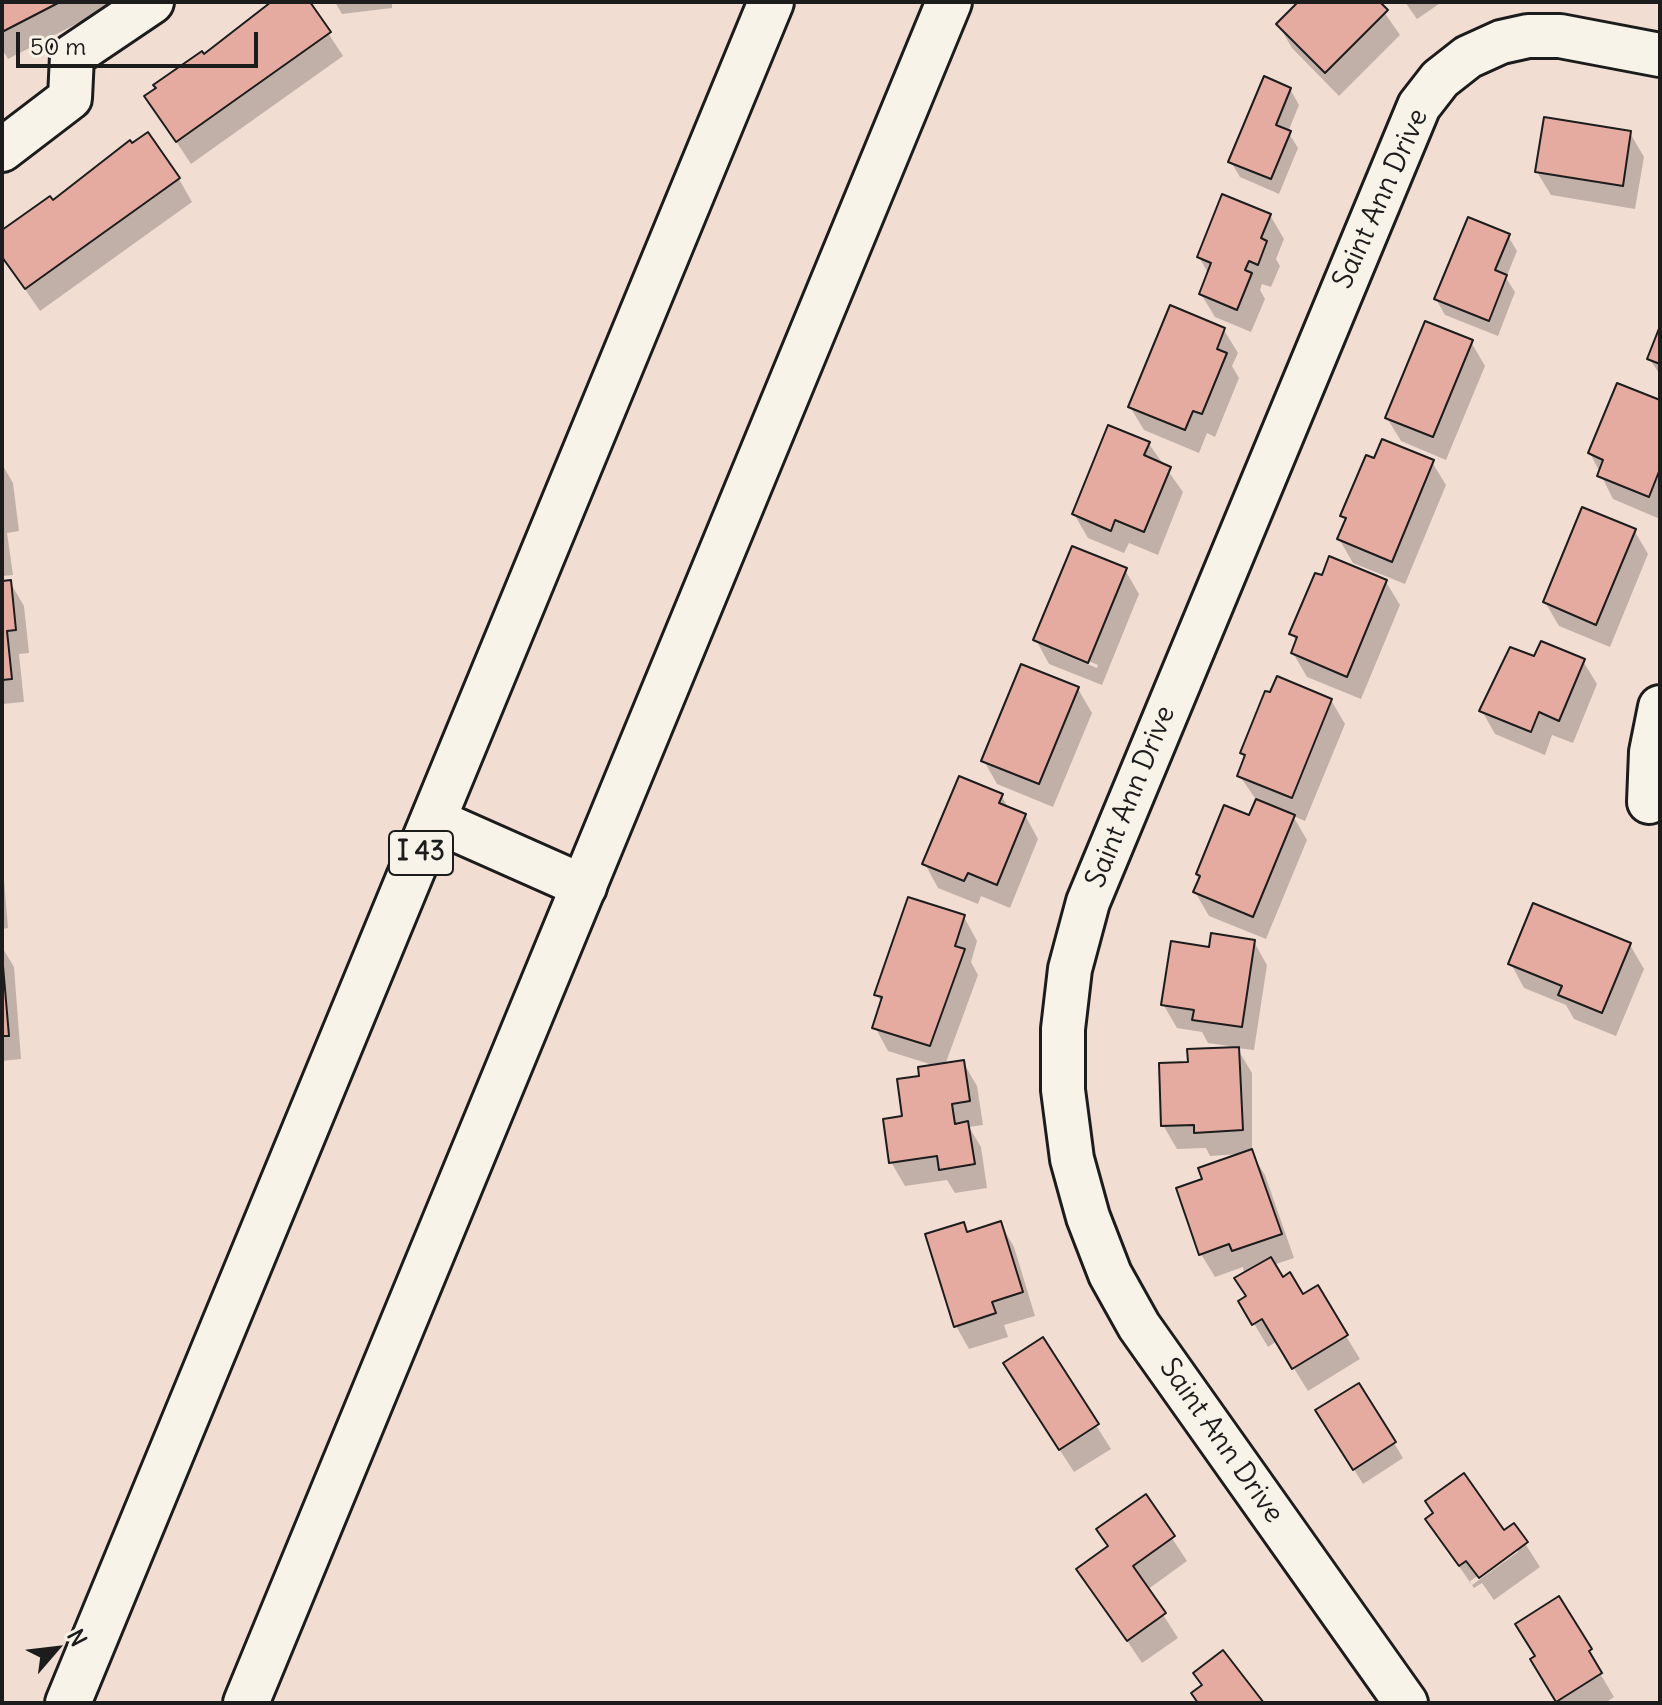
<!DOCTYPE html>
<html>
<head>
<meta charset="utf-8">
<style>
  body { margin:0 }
  #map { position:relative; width:1662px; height:1705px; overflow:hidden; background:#f2ddd3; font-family:Delius,sans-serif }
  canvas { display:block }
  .frame { position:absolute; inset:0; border:4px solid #1c1c1c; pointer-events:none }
  .north { position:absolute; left:16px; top:1609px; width:80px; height:80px; -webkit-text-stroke:6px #f7f3e8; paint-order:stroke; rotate:62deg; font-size:22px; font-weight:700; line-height:32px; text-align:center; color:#1c1c1c }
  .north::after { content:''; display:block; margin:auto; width:28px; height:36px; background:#1c1c1c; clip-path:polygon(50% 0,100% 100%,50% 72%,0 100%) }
  .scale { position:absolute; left:16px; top:32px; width:242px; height:36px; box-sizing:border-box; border:4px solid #1c1c1c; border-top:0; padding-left:10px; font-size:24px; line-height:28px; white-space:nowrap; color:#1c1c1c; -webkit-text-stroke:6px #f7f3e8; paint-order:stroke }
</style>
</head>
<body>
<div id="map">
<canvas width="1662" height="1705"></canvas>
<div class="frame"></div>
<div class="north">N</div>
<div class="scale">50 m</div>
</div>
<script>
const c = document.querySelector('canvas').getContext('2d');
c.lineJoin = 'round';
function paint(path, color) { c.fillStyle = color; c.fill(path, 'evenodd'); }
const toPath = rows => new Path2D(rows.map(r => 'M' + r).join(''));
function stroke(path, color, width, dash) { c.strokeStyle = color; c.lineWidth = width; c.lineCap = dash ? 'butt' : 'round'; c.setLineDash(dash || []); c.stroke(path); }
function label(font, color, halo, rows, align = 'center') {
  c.font = font + ' Delius,sans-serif'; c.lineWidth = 6; c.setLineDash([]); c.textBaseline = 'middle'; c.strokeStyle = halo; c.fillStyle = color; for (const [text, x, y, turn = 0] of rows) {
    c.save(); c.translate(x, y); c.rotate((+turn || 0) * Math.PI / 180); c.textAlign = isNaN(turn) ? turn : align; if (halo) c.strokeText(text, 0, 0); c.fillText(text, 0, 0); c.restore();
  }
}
paint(toPath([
  [2,2,119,2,8,59,2,49],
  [275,2,308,2,343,56,191,164,147,97],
  [335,2,392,2,392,8,342,14],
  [1301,2,1377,2,1400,35,1339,96,1292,48,1278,24],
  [1405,2,1442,2,1417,19],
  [1290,89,1299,105,1288,132,1298,148,1279,194,1240,177,1231,162],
  [1630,133,1644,157,1635,209,1551,195,1537,172],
  [179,179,192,202,40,311,2,256,2,239,53,203],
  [1270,215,1284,239,1276,259,1280,266,1271,287,1262,284,1260,290,1265,299,1251,332,1215,317,1201,294,1209,275,1199,257],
  [1508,236,1517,251,1506,278,1515,292,1498,336,1445,315,1436,299],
  [1224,330,1238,353,1232,366,1239,378,1215,437,1207,433,1199,453,1144,430,1130,407],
  [1660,332,1660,375,1649,358],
  [1471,342,1485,366,1446,460,1401,441,1387,418],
  [1660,402,1660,519,1613,499,1590,453],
  [1149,444,1183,492,1158,555,1129,543,1124,553,1088,538,1074,514],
  [1375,460,1432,462,1446,485,1405,584,1353,563,1339,539,1346,522,1342,516],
  [2,464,13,483,19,531,7,533,13,575,2,576],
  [1634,530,1648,554,1610,647,1559,626,1545,602],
  [1125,570,1139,594,1102,685,1049,664,1036,640],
  [1053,646,1098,665,1097,668,1053,650],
  [10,582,24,606,29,653,19,654,24,702,2,704,2,583],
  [1386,582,1400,605,1361,699,1307,677,1293,653,1297,643,1292,634],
  [1535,659,1583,661,1597,684,1573,743,1552,735,1545,755,1495,734,1482,711],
  [1078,689,1092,713,1053,807,997,784,984,761],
  [1271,695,1331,700,1345,724,1305,821,1293,816,1307,840,1266,939,1209,916,1195,892,1201,879,1198,874,1250,818,1257,801,1239,775,1246,760,1242,753],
  [1001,795,1009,809,1025,815,1038,839,1010,908,981,896,978,904,938,888,925,864],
  [2,856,8,928,2,929],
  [964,917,977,941,971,962,978,975,945,1065,963,1062,977,1086,983,1125,969,1127,981,1147,987,1188,955,1193,947,1180,905,1186,891,1162,921,1077,936,1066,888,1051,875,1027,882,1004,877,994],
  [1254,942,1267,965,1254,1050,1237,1048,1252,1073,1252,1154,1265,1175,1294,1258,1273,1265,1282,1279,1346,1336,1360,1359,1308,1391,1277,1341,1268,1347,1241,1302,1248,1297,1243,1267,1215,1277,1201,1254,1204,1180,1240,1154,1210,1156,1206,1148,1177,1149,1163,1125,1190,1064,1236,1047,1208,1043,1202,1032,1177,1028,1163,1004,1211,949],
  [1630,945,1644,969,1616,1036,1574,1019,1566,1005,1524,988,1511,964],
  [2,947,14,967,21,1059,2,1061],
  [1000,1223,1014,1247,1035,1316,1004,1325,1008,1337,969,1349,956,1326,963,1224,968,1233],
  [1042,1340,1111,1449,1074,1472,1019,1387],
  [1327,1426,1394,1443,1403,1458,1363,1484],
  [1145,1497,1187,1561,1147,1590,1178,1638,1142,1663,1079,1569,1109,1548],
  [1427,1520,1504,1533,1514,1526,1540,1567,1494,1600,1482,1583,1474,1588],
  [1518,1547,1518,1552,1472,1585,1469,1582],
  [1558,1599,1604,1674,1601,1675,1614,1697,1605,1703,1558,1703,1533,1660,1537,1657]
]), '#0003');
const building = toPath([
  [2,2,60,2,2,32,2,2],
  [271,2,310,2,331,32,176,142,144,96,156,88,153,85,202,51,204,54,271,2],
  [1298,2,1380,2,1388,10,1325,73,1276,24,1298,2],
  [1264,76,1291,88,1276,125,1291,131,1271,179,1228,162,1264,76],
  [1544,117,1631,131,1623,186,1535,172,1544,117],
  [148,132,180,178,25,289,2,257,2,230,50,196,53,200,130,140,132,143,148,132],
  [1222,194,1271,214,1261,238,1267,241,1258,265,1249,261,1245,270,1252,273,1237,310,1199,294,1211,263,1197,257,1222,194],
  [1468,217,1510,234,1495,270,1507,275,1489,321,1434,299,1468,217],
  [1170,305,1225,328,1217,349,1227,353,1202,414,1193,411,1185,430,1128,407,1170,305],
  [1425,321,1473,340,1433,437,1385,418,1425,321],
  [1660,326,1660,364,1647,359,1660,326],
  [1617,383,1660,400,1660,469,1649,497,1597,476,1603,460,1588,453,1617,383],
  [1108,425,1150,442,1144,455,1171,467,1144,532,1115,520,1111,531,1072,514,1108,425],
  [1382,439,1434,460,1392,562,1337,539,1346,518,1340,516,1366,455,1374,458,1382,439],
  [1582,507,1636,529,1596,625,1543,602,1582,507],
  [1072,546,1127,568,1088,663,1033,640,1072,546],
  [1329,556,1387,580,1347,677,1291,653,1297,637,1289,634,1315,573,1322,575,1329,556],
  [11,580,16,630,7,631,12,679,2,680,2,581,11,580],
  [1541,641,1585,659,1559,721,1539,712,1531,732,1479,711,1510,647,1534,656,1541,641],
  [1021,664,1079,687,1039,784,981,761,1021,664],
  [1277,676,1332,699,1292,798,1237,776,1245,755,1240,753,1265,691,1270,692,1277,676],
  [959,776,1003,794,999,803,1026,814,997,885,968,873,964,881,922,864,959,776],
  [1256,799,1295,815,1253,917,1193,892,1200,876,1196,874,1224,805,1249,815,1256,799],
  [908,897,965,915,955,946,965,949,930,1046,872,1028,882,997,874,995,908,897],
  [1533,903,1631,943,1602,1013,1558,995,1562,986,1508,964,1533,903],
  [1211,933,1255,940,1242,1027,1192,1020,1194,1010,1161,1005,1171,941,1209,947,1211,933],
  [2,954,9,1036,2,1036,2,954],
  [1239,1047,1243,1130,1194,1133,1194,1125,1161,1126,1159,1063,1188,1062,1187,1049,1239,1047],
  [964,1060,970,1101,952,1104,955,1124,968,1121,975,1164,939,1170,937,1156,889,1163,883,1119,902,1116,897,1079,919,1076,918,1067,964,1060],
  [1252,1149,1282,1234,1232,1251,1229,1244,1199,1255,1176,1188,1202,1179,1198,1168,1252,1149],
  [1001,1221,1023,1292,992,1302,996,1313,954,1327,925,1234,964,1222,967,1232,1001,1221],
  [1271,1257,1283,1277,1290,1272,1303,1294,1318,1285,1348,1335,1292,1369,1262,1319,1252,1325,1238,1301,1246,1296,1234,1278,1271,1257],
  [1043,1337,1099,1424,1059,1450,1003,1363,1043,1337],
  [1359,1383,1396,1442,1353,1470,1315,1410,1359,1383],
  [1464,1473,1504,1530,1514,1523,1528,1542,1479,1578,1466,1561,1459,1566,1425,1519,1433,1513,1425,1501,1464,1473],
  [1146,1494,1175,1536,1133,1566,1166,1613,1127,1641,1076,1569,1108,1546,1096,1529,1146,1494],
  [1559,1596,1592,1649,1589,1651,1602,1673,1556,1702,1530,1659,1535,1656,1515,1624,1559,1596],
  [1223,1650,1264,1703,1198,1703,1191,1693,1202,1685,1193,1673,1223,1650]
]);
paint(building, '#e5aba1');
stroke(building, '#1c1c1c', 2);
const minor = toPath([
  [2,150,70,98,72,56,152,2],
  [1649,802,1651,752,1660,707],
  [434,820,585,887],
  [1406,1703,1139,1326,1110,1274,1088,1217,1072,1159,1063,1090,1063,1029,1070,969,1088,902,1419,106,1440,79,1468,57,1501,42,1528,36,1560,36,1660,55]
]);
const highway = toPath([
  [68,1703,771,2],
  [246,1703,949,2]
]);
stroke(minor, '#1c1c1c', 48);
stroke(highway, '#1c1c1c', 50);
stroke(minor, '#f7f3e8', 42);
stroke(highway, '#f7f3e8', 44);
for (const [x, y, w] of [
  [421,853,64]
]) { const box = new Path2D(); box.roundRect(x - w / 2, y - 22, w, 44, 6); c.fillStyle = '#f7f3e8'; c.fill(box); stroke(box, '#1c1c1c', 2); }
label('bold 26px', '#1c1c1c', null, [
  ["I 43",421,853]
]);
label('28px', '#1c1c1c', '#f7f3e8', [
  ["Saint Ann Drive",1381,199,-66],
  ["Saint Ann Drive",1131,797,-68],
  ["Saint Ann Drive",1221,1441,55]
]);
</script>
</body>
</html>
